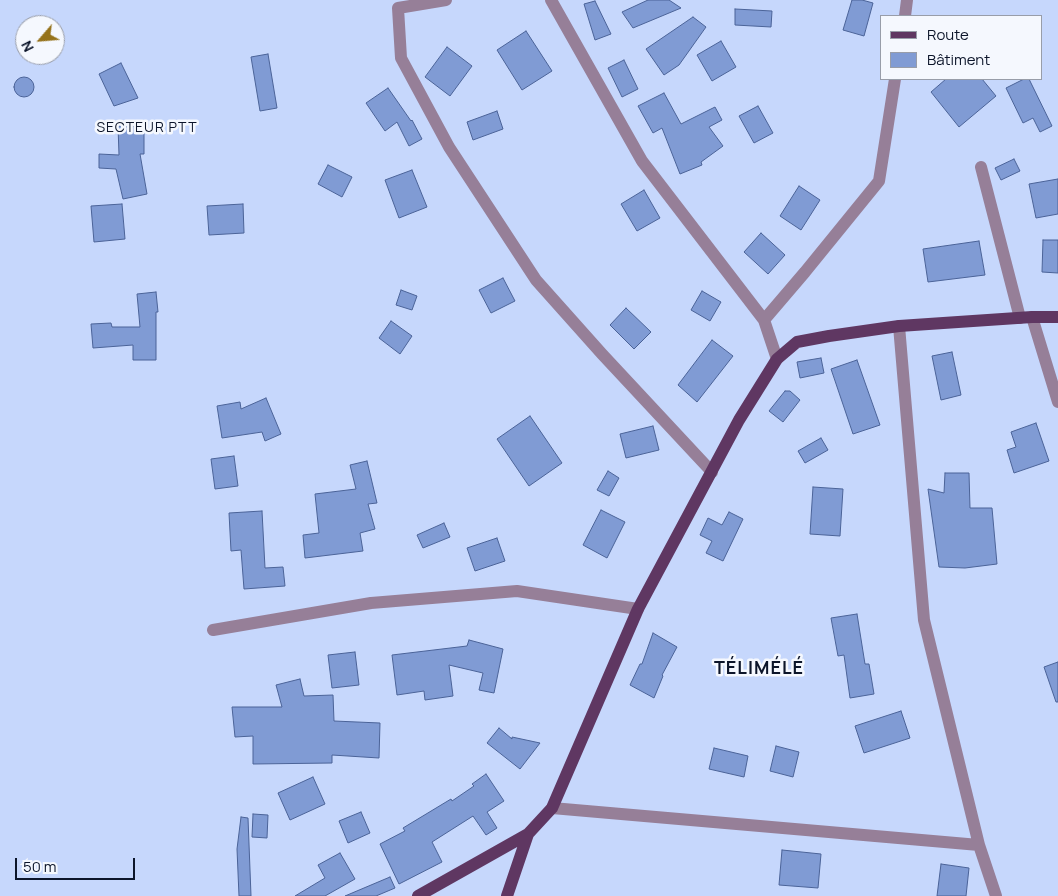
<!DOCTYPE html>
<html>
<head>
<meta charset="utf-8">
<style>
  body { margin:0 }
  #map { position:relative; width:1058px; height:896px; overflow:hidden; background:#c6d7fc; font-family:Manrope,sans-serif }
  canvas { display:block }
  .legend { position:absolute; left:880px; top:15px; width:162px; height:65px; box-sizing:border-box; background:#f5f8fe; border:1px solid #989da9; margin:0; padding:6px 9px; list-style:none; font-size:15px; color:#0c152a }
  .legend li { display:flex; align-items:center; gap:10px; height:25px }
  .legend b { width:25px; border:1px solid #989da9 }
  .north { position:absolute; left:15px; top:15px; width:50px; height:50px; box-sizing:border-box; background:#f5f8fe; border:1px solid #989da9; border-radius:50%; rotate:243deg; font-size:14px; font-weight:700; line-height:20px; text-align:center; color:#0c152a }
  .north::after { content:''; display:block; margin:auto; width:18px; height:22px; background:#95721a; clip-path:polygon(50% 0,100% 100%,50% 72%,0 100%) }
  .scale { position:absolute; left:15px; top:858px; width:120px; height:22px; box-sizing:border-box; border:2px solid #0c152a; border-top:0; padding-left:6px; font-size:15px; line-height:18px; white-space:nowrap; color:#0c152a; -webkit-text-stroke:4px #f5f8fe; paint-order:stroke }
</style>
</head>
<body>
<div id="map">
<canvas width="1058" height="896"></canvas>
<ul class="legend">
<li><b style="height:6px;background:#5f3762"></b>Route</li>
<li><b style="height:14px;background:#809bd4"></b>Bâtiment</li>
</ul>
<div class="north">N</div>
<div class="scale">50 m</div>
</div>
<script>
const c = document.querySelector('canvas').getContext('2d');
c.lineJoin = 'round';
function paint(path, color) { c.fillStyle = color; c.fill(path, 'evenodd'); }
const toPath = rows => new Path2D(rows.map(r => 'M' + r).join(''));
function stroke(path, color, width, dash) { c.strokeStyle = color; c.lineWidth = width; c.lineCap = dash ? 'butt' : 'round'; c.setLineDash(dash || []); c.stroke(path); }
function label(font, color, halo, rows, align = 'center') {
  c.font = font + ' Manrope,sans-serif'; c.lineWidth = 5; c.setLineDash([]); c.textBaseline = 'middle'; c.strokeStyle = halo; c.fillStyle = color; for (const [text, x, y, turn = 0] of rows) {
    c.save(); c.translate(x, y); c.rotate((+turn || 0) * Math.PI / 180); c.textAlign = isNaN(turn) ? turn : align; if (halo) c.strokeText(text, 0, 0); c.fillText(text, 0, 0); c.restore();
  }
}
const building = toPath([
  [648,0,669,0,681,8,633,28,622,12,648,0],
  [852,0,862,0,873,3,864,36,843,30,852,0],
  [595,1,611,34,595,40,584,4,595,1],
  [735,9,772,11,771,27,735,25,735,9],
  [693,17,706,27,679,65,664,75,646,49,693,17],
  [526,31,552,71,522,90,497,50,526,31],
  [721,41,736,67,712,81,697,55,721,41],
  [447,47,472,66,450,96,425,77,447,47],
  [268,54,277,108,260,111,251,57,268,54],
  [624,60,638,89,622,97,608,68,624,60],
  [121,63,138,98,114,106,99,74,121,63],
  '14 87a10 10 0 1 1 20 0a10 10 0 1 1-20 0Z',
  [946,79,982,79,996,96,959,127,931,92,946,79],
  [1024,79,1029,79,1052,126,1040,132,1033,118,1023,123,1006,88,1024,79],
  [388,88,411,121,412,120,422,139,409,146,397,122,385,131,366,103,388,88],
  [664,93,681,124,715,107,722,120,709,127,723,146,701,162,702,165,680,174,662,128,653,133,638,106,664,93],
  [758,106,773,133,754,143,739,116,758,106],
  [497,111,503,129,473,140,467,122,497,111],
  [118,126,144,127,144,154,140,154,147,194,123,199,116,169,99,168,99,154,119,155,118,126],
  [1014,159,1020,171,1001,180,995,168,1014,159],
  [328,165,352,177,342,197,318,184,328,165],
  [412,170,427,207,399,218,385,180,412,170],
  [1058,179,1058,214,1036,218,1029,184,1058,179],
  [799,186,820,200,801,230,780,216,799,186],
  [644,190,660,218,637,231,621,204,644,190],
  [122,204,125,239,94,242,91,206,122,204],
  [243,204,244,233,209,235,207,206,243,204],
  [761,233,785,255,768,274,744,252,761,233],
  [1043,240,1058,240,1058,273,1042,272,1043,240],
  [979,241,985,275,928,282,923,249,979,241],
  [503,278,515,301,491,313,479,290,503,278],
  [401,290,417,296,412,310,396,305,401,290],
  [702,291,721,302,710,321,691,310,702,291],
  [156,292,158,312,156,312,156,360,133,360,133,345,93,348,91,324,111,323,112,327,140,327,137,294,156,292],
  [626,308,651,332,634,349,610,325,626,308],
  [391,321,412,336,400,354,379,338,391,321],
  [712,340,733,356,697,402,678,385,712,340],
  [952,352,961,395,941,400,932,356,952,352],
  [821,358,824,373,800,378,797,362,821,358],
  [857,360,880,425,853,434,831,369,857,360],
  [785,391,790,391,800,400,783,422,769,411,785,391],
  [266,398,281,434,265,441,262,432,222,438,217,406,240,402,241,409,266,398],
  [530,416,562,463,529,486,497,439,530,416],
  [1036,423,1049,461,1014,473,1007,450,1016,447,1011,432,1036,423],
  [653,426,659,450,626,458,620,434,653,426],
  [821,438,828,450,805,463,798,451,821,438],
  [234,456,238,486,215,489,211,459,234,456],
  [367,461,377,503,368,504,375,529,360,533,363,551,305,558,303,535,319,533,315,494,356,489,350,465,367,461],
  [608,471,619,478,609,496,597,490,608,471],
  [945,473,969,473,970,508,992,508,997,564,965,568,939,567,928,489,944,493,945,473],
  [813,487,843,489,840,536,810,534,813,487],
  [601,510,625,522,607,558,583,545,601,510],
  [262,511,265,568,283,567,285,586,244,589,241,550,231,551,229,513,262,511],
  [729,512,743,519,723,561,706,553,712,541,700,535,708,518,722,525,729,512],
  [444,523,450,537,423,548,417,535,444,523],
  [497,538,505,561,475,571,467,548,497,538],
  [857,614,865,664,869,664,874,694,850,698,844,655,838,656,831,618,857,614],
  [653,633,677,647,662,675,663,676,654,698,630,685,640,664,642,664,653,633],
  [469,640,503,649,494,693,479,690,483,673,449,665,453,696,425,700,424,691,397,695,392,655,467,646,469,640],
  [355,652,359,685,332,688,328,655,355,652],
  [1058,662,1058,702,1056,702,1044,667,1058,662],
  [300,679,304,696,333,695,334,721,380,723,379,758,332,755,332,763,253,764,253,736,235,737,232,707,282,707,276,685,300,679],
  [901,711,910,738,864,753,855,726,901,711],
  [499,728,512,739,512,737,540,743,520,769,487,743,499,728],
  [776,746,799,752,793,777,770,771,776,746],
  [714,748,748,756,744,777,709,769,714,748],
  [486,774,504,801,487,812,497,828,486,835,473,816,432,842,442,862,399,884,380,844,405,831,403,828,451,799,452,801,474,786,472,784,486,774],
  [313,777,325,804,290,820,278,793,313,777],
  [361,812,370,833,348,843,339,821,361,812],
  [253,814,268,815,267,838,252,837,253,814],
  [241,817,248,818,251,896,239,896,237,849,241,817],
  [782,850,821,854,818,888,779,885,782,850],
  [340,853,355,879,325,896,295,896,325,878,318,865,340,853],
  [941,864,969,868,966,896,937,896,941,864],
  [390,877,395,888,376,896,345,896,390,877]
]);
paint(building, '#809bd4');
stroke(building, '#4b6398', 1);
stroke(toPath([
  [446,0,398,8,401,58,449,147,536,280,602,354,712,472],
  [551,0,642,161,764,320,777,359],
  [905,16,907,0],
  [981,167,1020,318],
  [1032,317,1058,402],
  [764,320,805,272,879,181,895,79],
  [899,326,924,620,979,845,996,896],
  [213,630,371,603,517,591,638,609],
  [552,808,979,845]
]), '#967f98', 12);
stroke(toPath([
  [418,896,528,834,552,808,638,609,739,420,777,359,797,342,829,336,899,326,1032,317,1058,317],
  [507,896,528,834]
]), '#5f3762', 12);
c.letterSpacing = '1px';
label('14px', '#0c152a', '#f5f8fe', [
  ["SECTEUR PTT",147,128]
]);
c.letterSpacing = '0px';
c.letterSpacing = '1px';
label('bold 18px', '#0c152a', '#f5f8fe', [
  ["TÉLIMÉLÉ",759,669]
]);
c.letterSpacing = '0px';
</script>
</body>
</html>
